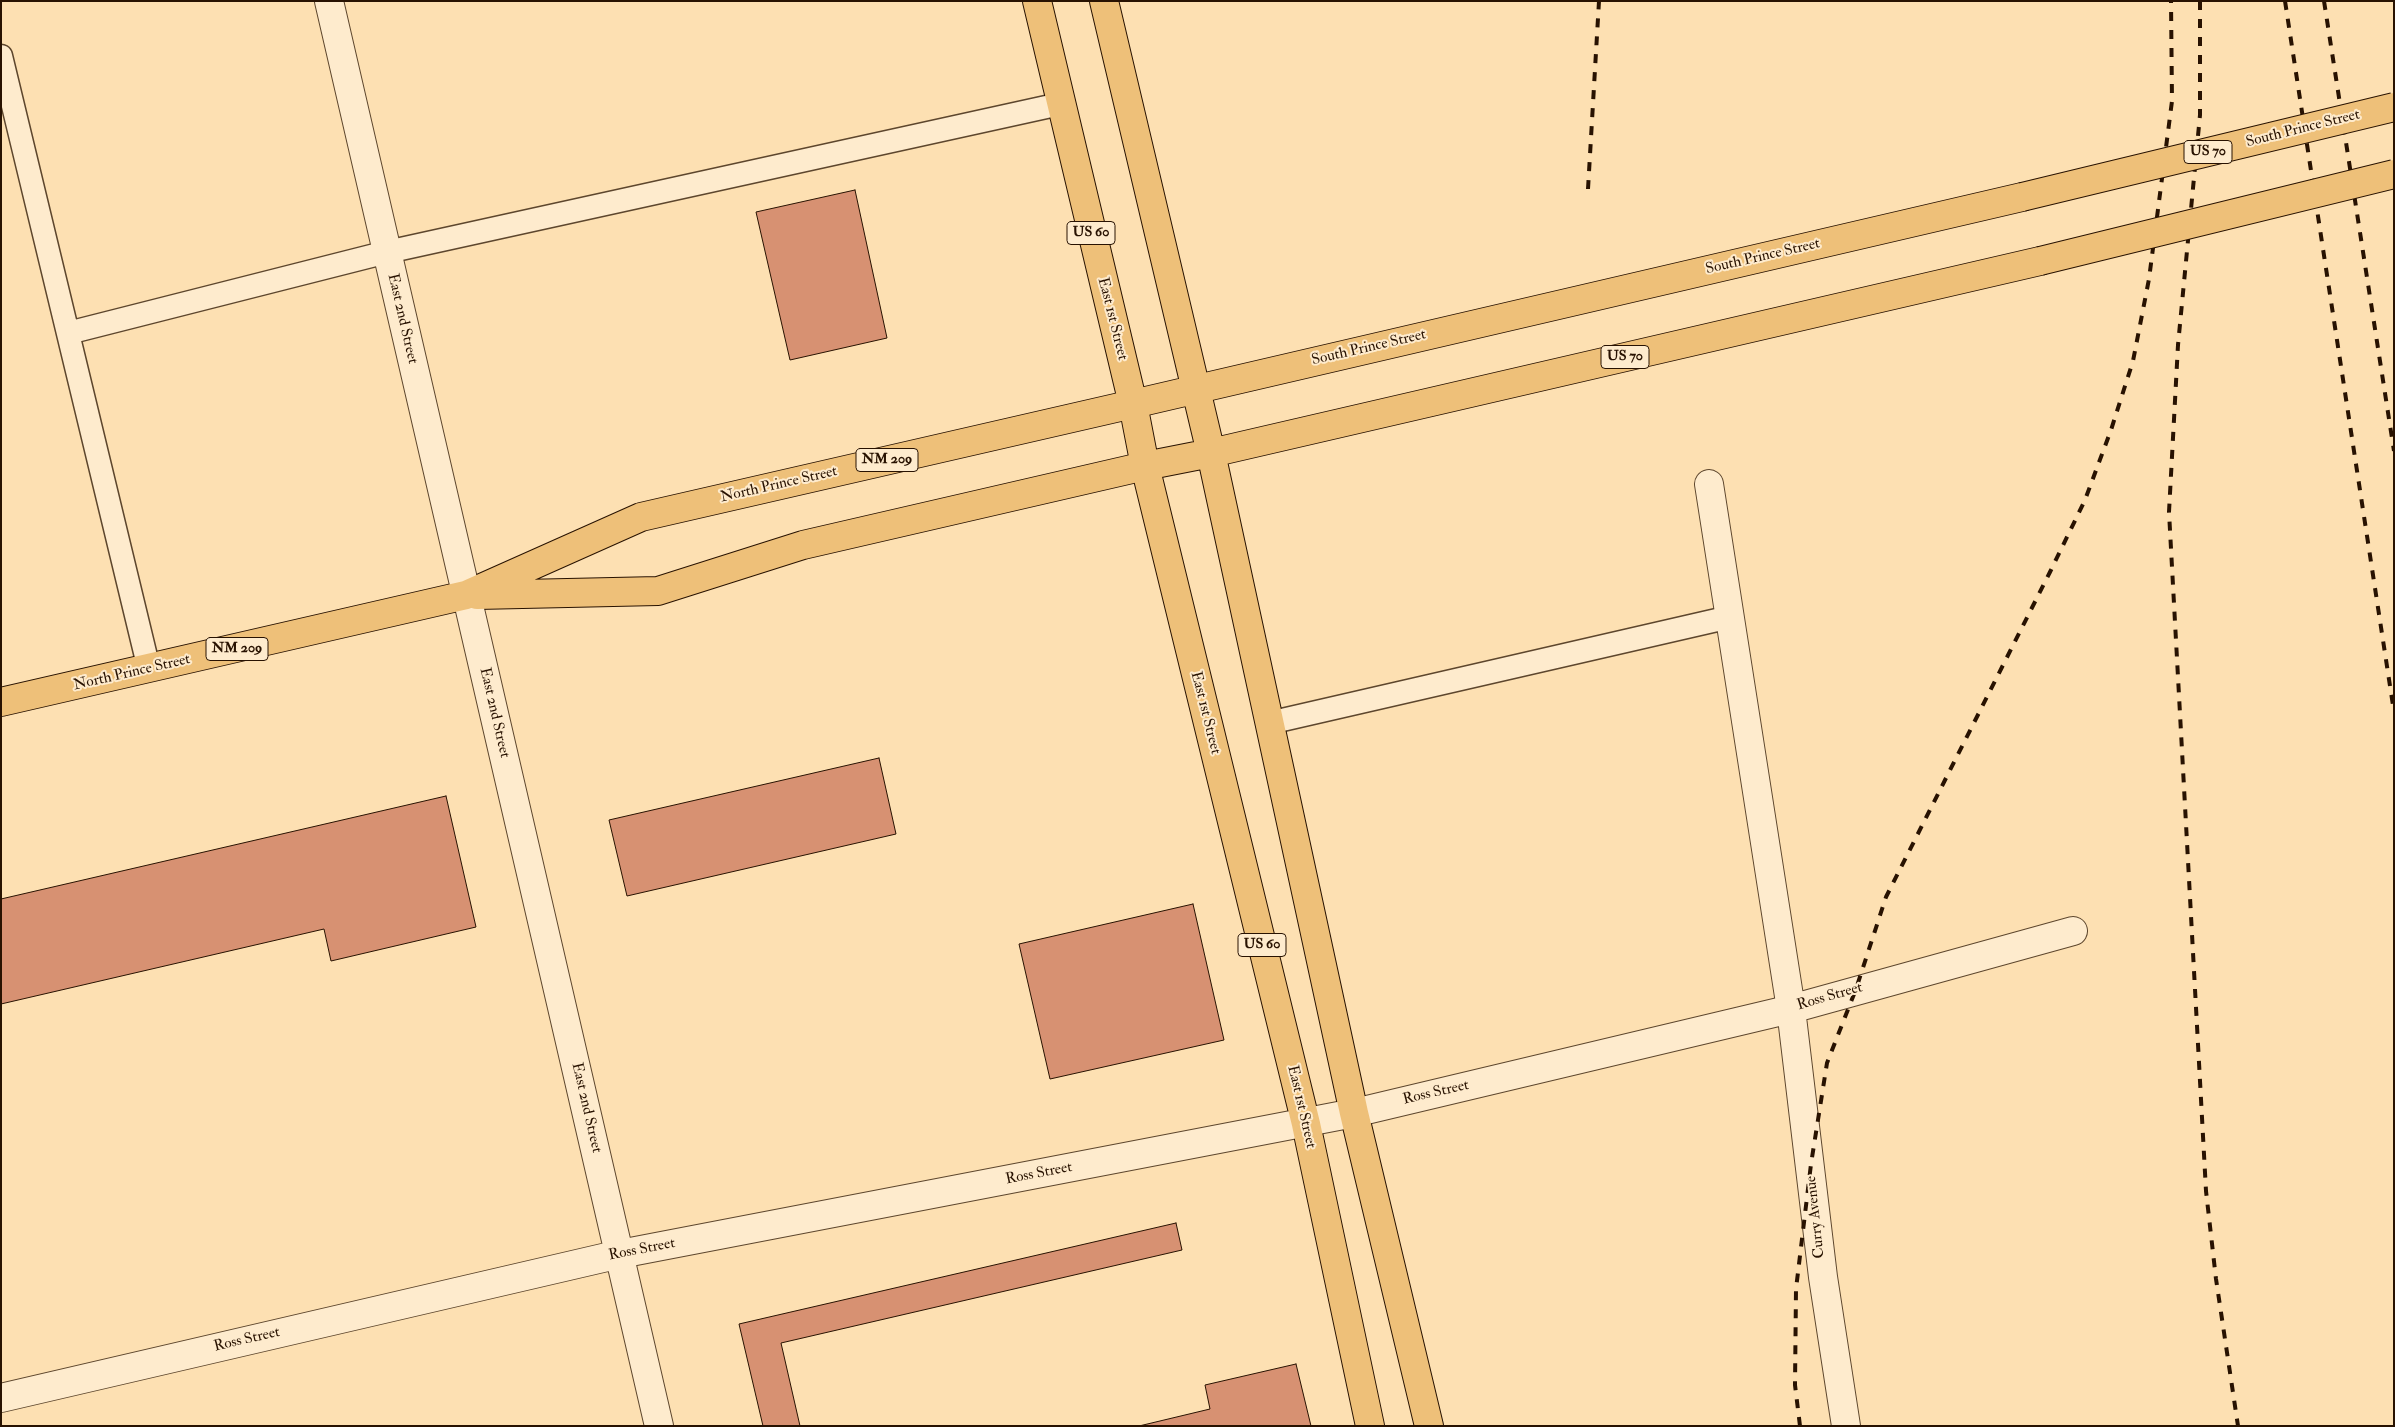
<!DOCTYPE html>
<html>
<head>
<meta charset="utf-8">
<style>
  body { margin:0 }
  #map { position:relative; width:2395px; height:1427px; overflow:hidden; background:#fde0b2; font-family:"IM FELL Double Pica",serif }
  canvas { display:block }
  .frame { position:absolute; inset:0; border:2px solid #281201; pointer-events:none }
</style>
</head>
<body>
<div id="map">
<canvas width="2395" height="1427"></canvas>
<div class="frame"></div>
</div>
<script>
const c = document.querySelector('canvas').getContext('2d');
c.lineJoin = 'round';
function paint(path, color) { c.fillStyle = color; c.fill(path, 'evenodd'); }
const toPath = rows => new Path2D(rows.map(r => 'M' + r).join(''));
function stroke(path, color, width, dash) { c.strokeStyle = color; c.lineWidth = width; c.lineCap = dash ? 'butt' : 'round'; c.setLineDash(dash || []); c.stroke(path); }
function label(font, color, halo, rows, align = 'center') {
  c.font = font + ' "IM FELL Double Pica",serif'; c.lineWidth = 4; c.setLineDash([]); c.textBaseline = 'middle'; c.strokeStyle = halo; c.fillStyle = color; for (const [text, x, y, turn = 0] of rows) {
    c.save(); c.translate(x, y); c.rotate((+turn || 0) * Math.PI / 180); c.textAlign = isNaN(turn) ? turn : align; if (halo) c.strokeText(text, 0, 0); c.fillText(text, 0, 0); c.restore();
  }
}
const building = toPath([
  [855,190,887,338,790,360,756,212,855,190],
  [879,758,896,834,627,896,609,820,879,758],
  [446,796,476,927,331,961,324,929,1,1004,1,899,446,796],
  [1193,904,1224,1040,1050,1079,1019,944,1193,904],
  [1176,1223,1182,1250,781,1343,800,1426,763,1426,739,1324,1176,1223],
  [1296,1364,1311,1426,1139,1426,1210,1409,1205,1385,1296,1364]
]);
paint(building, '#d79172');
stroke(building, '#281201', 1);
const service = toPath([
  [1,56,149,669],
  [68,333,387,252,1060,104],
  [1269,723,1730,617]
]);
const minor = toPath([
  [329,1,659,1426],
  [1709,484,1791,1009,1823,1277,1846,1426],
  [1,1398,620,1254,1354,1113,1791,1009,2073,931]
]);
const primary = toPath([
  [477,595,658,591,803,545,1145,466],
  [1,702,466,595,641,517,1133,404]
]);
const trunk = toPath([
  [1037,1,1133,404,1145,466,1306,1124,1370,1426],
  [1104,1,1211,453,1354,1113,1429,1426],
  [1133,404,2022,197],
  [1145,466,1211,453,2040,261]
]);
stroke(service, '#5d462d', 25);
stroke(minor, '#5d462d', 30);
stroke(primary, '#281201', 30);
stroke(trunk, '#281201', 30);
stroke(service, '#feebcd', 22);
stroke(minor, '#feebcd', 28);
stroke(primary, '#eec079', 28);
stroke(trunk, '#eec079', 28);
stroke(toPath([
  [2200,1,2200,115,2178,345,2169,512,2206,1191,2216,1279,2238,1426],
  [2285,1,2394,712],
  [2324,1,2394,451],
  [1588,189,1599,1],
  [1800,1426,1795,1385,1796,1289,1811,1164,1827,1063,1856,989,1886,897,2050,572,2085,500,2111,430,2133,361,2149,279,2172,101,2171,1]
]), '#281201', 4, [9, 9]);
const trunkBridge = toPath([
  [2022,197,2394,107],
  [2040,261,2394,174]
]);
stroke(trunkBridge, '#281201', 30, []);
stroke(trunkBridge, '#eec079', 28);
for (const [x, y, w] of [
  [2208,152,48],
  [1091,233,48],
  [1625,357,48],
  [887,460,62],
  [237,649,62],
  [1262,945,48]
]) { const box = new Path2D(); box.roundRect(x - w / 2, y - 11.5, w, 23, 4); c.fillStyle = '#feebcd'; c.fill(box); stroke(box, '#281201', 1); }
label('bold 14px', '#281201', null, [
  ["US 70",2208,152],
  ["US 60",1091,233],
  ["US 70",1625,357],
  ["NM 209",887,460],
  ["NM 209",237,649],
  ["US 60",1262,945]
]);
label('15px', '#281201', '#feebcd', [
  ["South Prince Street",2303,129,-14],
  ["South Prince Street",1763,257,-13],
  ["East 2nd Street",402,319,77],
  ["East 1st Street",1112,319,76],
  ["South Prince Street",1369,348,-13],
  ["North Prince Street",779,485,-13],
  ["North Prince Street",132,673,-13],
  ["East 2nd Street",494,713,77],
  ["East 1st Street",1205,713,76],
  ["Ross Street",1830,997,-16],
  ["Ross Street",1436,1093,-13],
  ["East 1st Street",1301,1107,77],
  ["East 2nd Street",586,1108,77],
  ["Ross Street",1039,1174,-11],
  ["Curry Avenue",1816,1217,-96],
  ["Ross Street",642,1250,-11],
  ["Ross Street",247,1340,-13]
]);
</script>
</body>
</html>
